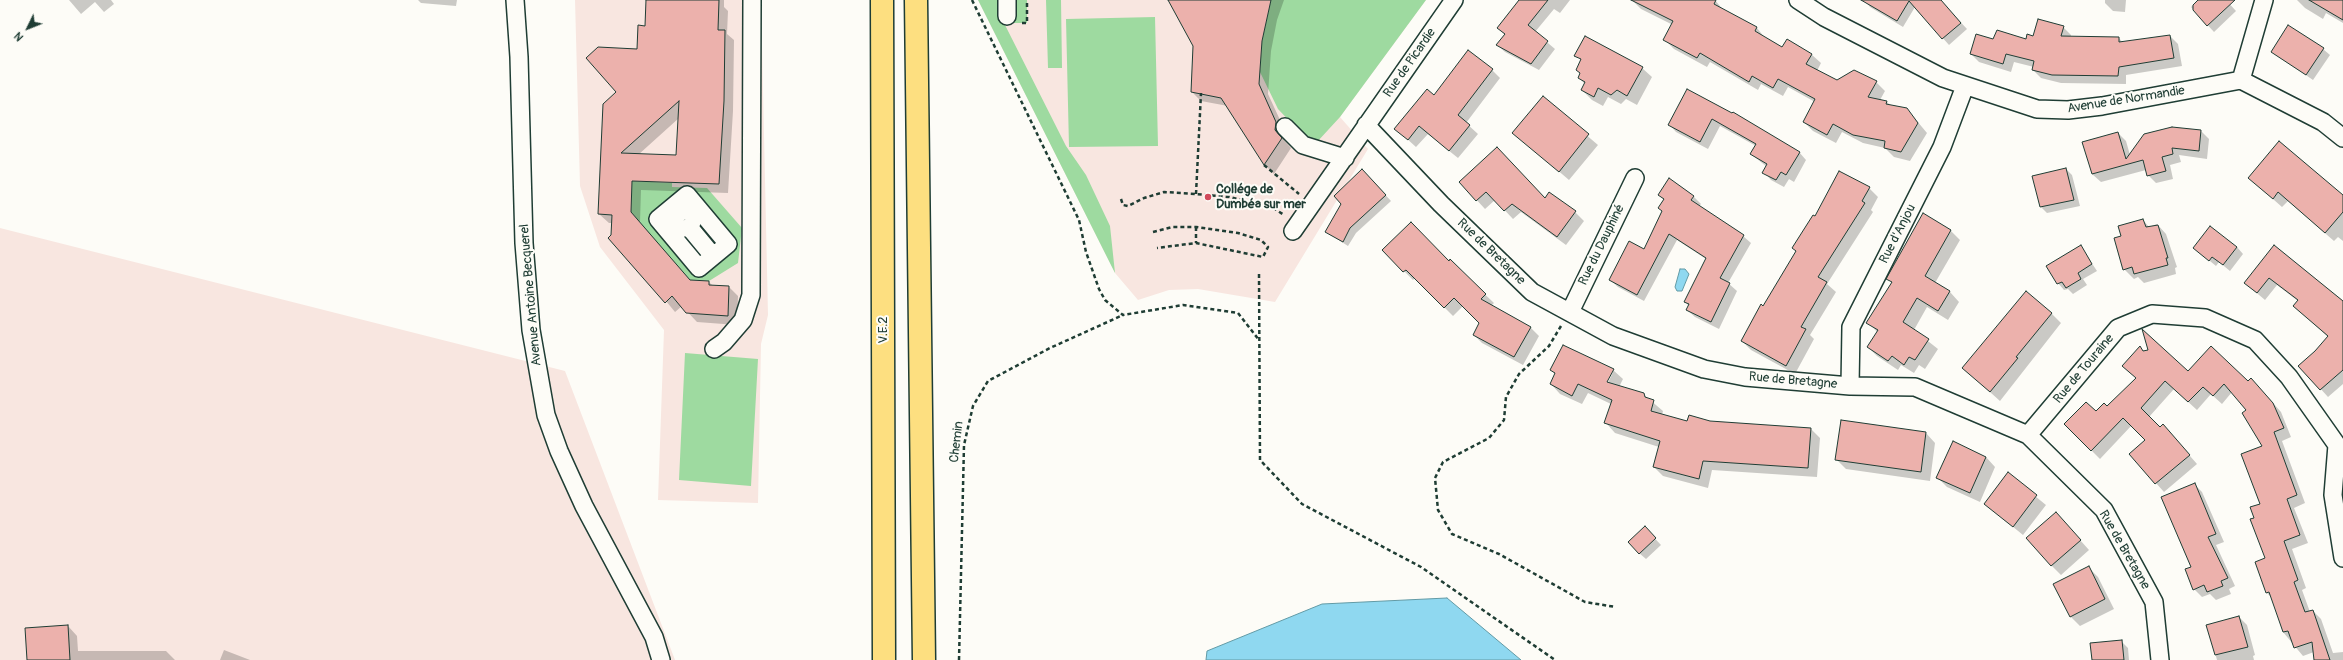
<!DOCTYPE html>
<html>
<head>
<meta charset="utf-8">
<style>
  body { margin:0 }
  #map { position:relative; width:2343px; height:660px; overflow:hidden; background:#fdfcf7; font-family:Pangolin,sans-serif }
  canvas { display:block }
  .north { position:absolute; left:8px; top:8px; width:40px; height:40px; -webkit-text-stroke:3px #fdfcf7; paint-order:stroke; rotate:227deg; font-size:11px; font-weight:700; line-height:16px; text-align:center; color:#1f3d34 }
  .north::after { content:''; display:block; margin:auto; width:14px; height:18px; background:#1f3d34; clip-path:polygon(50% 0,100% 100%,50% 72%,0 100%) }
</style>
</head>
<body>
<div id="map">
<canvas width="2343" height="660"></canvas>
<div class="north">N</div>
</div>
<script>
const c = document.querySelector('canvas').getContext('2d');
c.lineJoin = 'round';
function paint(path, color) { c.fillStyle = color; c.fill(path, 'evenodd'); }
const toPath = rows => new Path2D(rows.map(r => 'M' + r).join(''));
function stroke(path, color, width, dash) { c.strokeStyle = color; c.lineWidth = width; c.lineCap = dash ? 'butt' : 'round'; c.setLineDash(dash || []); c.stroke(path); }
function label(font, color, halo, rows, align = 'center') {
  c.font = font + ' Pangolin,sans-serif'; c.lineWidth = 4; c.setLineDash([]); c.textBaseline = 'middle'; c.strokeStyle = halo; c.fillStyle = color; for (const [text, x, y, turn = 0] of rows) {
    c.save(); c.translate(x, y); c.rotate((+turn || 0) * Math.PI / 180); c.textAlign = isNaN(turn) ? turn : align; if (halo) c.strokeText(text, 0, 0); c.fillText(text, 0, 0); c.restore();
  }
}
paint(toPath([
  [575,0,761,0,768,315,761,344,758,503,658,500,664,330,600,247,580,186],
  [978,0,1426,0,1340,117,1368,149,1275,302,1198,289,1169,290,1138,300,1115,273],
  [0,228,565,371,675,660,0,660]
]), '#f8e6e0');
paint(toPath([
  [978,0,1027,0,1027,23,1004,23,1066,146,1086,175,1110,226,1115,273],
  [1046,0,1061,0,1062,68,1048,68],
  [1271,0,1426,0,1340,117,1317,142,1298,130,1278,109,1260,72,1262,41],
  [1155,17,1158,146,1069,147,1066,19],
  [632,181,672,183,672,187,707,188,742,228,738,263,709,281,690,280,631,212],
  [685,353,758,359,751,486,679,480]
]), '#9edaa0');
const water = toPath([
  [1680,269,1685,269,1689,274,1682,291,1677,291,1675,287,1680,269],
  [1447,598,1521,660,1206,660,1207,651,1322,604,1447,598]
]);
paint(water, '#8fd8f0');
stroke(water, '#629aa5', 1);
paint(toPath([
  [69,0,111,0,114,4,104,12,95,2,81,14],
  [418,0,457,0,456,6,421,3],
  [647,0,724,0,724,7,728,11,727,34,734,40,733,111,728,193,641,190,640,222,691,281,709,282,713,286,729,287,738,296,737,325,697,322,682,306,675,312,612,235,613,223,609,223,599,214,617,92,638,50,646,27],
  [679,118,677,156,638,155],
  [1171,0,1284,0,1277,20,1271,51,1268,94,1286,133,1284,140,1291,148,1274,174,1265,165,1228,106,1201,101,1192,92,1194,45],
  [1519,0,1570,0,1560,13,1554,9,1535,32,1555,49,1539,70,1505,52,1497,45,1505,35,1498,28],
  [1632,0,1715,0,1724,11,1757,28,1765,38,1783,48,1811,54,1821,63,1817,71,1837,82,1876,82,1885,91,1880,100,1887,102,1891,106,1907,109,1927,133,1910,161,1894,157,1885,148,1863,143,1842,132,1836,143,1813,131,1804,122,1815,102,1788,87,1783,96,1761,84,1758,90,1710,62,1707,67,1674,49,1665,40,1673,25,1641,9],
  [1864,0,1940,0,1967,29,1949,45,1915,7,1903,27,1870,7],
  [2105,0,2126,0,2125,12,2113,11,2105,3],
  [2199,0,2226,0,2236,11,2214,32,2191,7],
  [2297,0,2343,0,2343,23,2326,13,2323,19,2305,8],
  [2063,27,2071,35,2071,37,2119,38,2123,43,2170,36,2178,44,2182,66,2126,75,2126,84,2061,83,2041,78,2033,70,2034,67,2014,62,2011,72,1979,62,1971,54,1994,41,2026,40],
  [2323,49,2330,55,2313,80,2272,52],
  [1576,55,1642,68,1652,77,1637,105,1626,99,1621,104,1608,97,1603,106,1592,100,1582,90,1585,84,1579,78,1581,74,1577,70,1582,61],
  [1492,70,1500,78,1466,123,1478,134,1458,158,1428,134,1416,147,1396,129,1434,96],
  [1687,91,1799,152,1806,160,1794,182,1789,179,1784,187,1771,180,1764,172,1767,167,1751,154,1756,146,1720,126,1708,149,1676,132,1669,124],
  [1543,98,1598,145,1569,180,1514,133],
  [2201,131,2209,139,2207,159,2179,155,2181,162,2170,165,2173,179,2156,183,2148,175,2146,170,2101,182,2092,174,2084,142,2118,133,2126,141,2130,155],
  [2066,169,2072,175,2080,206,2047,213,2041,207],
  [1368,176,1391,201,1356,233,1348,246,1326,232],
  [2249,178,2343,197,2343,241,2338,237,2334,241,2288,201,2282,207],
  [1460,182,1545,199,1575,212,1584,221,1566,245,1521,212,1513,219,1495,200,1485,209],
  [1869,188,1878,197,1871,210,1873,212,1827,284,1836,292,1810,335,1814,339,1795,374,1751,350,1742,341,1797,252,1793,248,1815,218],
  [1659,195,1693,196,1701,204,1699,206,1743,236,1751,243,1728,283,1737,291,1719,329,1695,317,1687,310,1689,306,1685,302,1706,259,1677,240,1644,301,1618,287,1610,280,1645,250,1663,211,1665,201],
  [2143,220,2149,227,2157,224,2166,234,2177,267,2175,268,2176,274,2144,283,2138,277,2134,279,2124,269,2122,237],
  [1950,230,1960,240,1935,283,1950,292,1959,302,1948,320,1927,307,1914,330,1938,349,1925,369,1919,365,1914,373,1901,365,1898,370,1877,356,1868,347,1877,332,1868,322,1892,283,1888,279],
  [2274,246,2343,301,2343,384,2328,397,2300,366,2316,352,2328,337,2294,306,2298,301,2277,285,2265,300,2245,283],
  [2081,247,2097,271,2083,279,2087,285,2073,294,2068,289,2064,290,2058,283],
  [2237,247,2243,254,2230,271,2219,262,2216,266,2194,248],
  [1383,250,1449,262,1450,261,1494,303,1491,306,1530,327,1539,336,1523,365,1482,343,1474,335,1480,323,1463,306,1453,316,1415,278,1413,280],
  [2051,313,2061,323,2000,401,1963,368],
  [2140,348,2145,352,2188,372,2248,382,2259,387,2281,412,2291,437,2282,441,2305,503,2294,508,2308,543,2292,549,2306,588,2302,590,2310,612,2313,611,2321,619,2333,653,2343,652,2343,660,2315,660,2314,652,2303,656,2283,632,2273,599,2267,593,2266,559,2256,518,2261,504,2264,447,2247,410,2232,392,2222,404,2211,394,2197,410,2174,389,2149,417,2160,428,2163,425,2197,464,2164,492,2130,454,2147,440,2132,425,2100,459,2065,424,2107,408,2137,379,2124,366],
  [1551,370,1613,370,1623,379,1619,387,1643,394,1663,411,1662,415,1688,422,1811,429,1820,438,1817,477,1712,470,1708,488,1663,476,1654,467,1659,447,1615,433,1606,423,1611,404,1588,393,1582,404,1560,394,1551,384,1556,375],
  [1611,372,1613,372,1606,387,1604,386],
  [1841,421,1926,433,1935,443,1930,481,1846,469,1836,459],
  [1953,443,1986,457,1995,467,1980,502,1947,487,1937,477],
  [2008,474,2046,505,2023,535,1985,504],
  [2194,484,2202,492,2224,542,2216,545,2235,586,2229,589,2231,594,2216,600,2210,594,2202,597,2194,589],
  [2056,513,2089,550,2061,575,2051,565],
  [1645,528,1661,545,1646,559,1639,553],
  [2088,567,2098,577,2114,609,2080,626,2071,617,2054,584],
  [2239,617,2247,625,2255,655,2253,656,2254,660,2217,660,2207,625],
  [68,626,77,636,78,651,166,651,175,660,28,660],
  [2121,641,2128,648,2129,660,2093,660],
  [224,650,250,660,220,660]
]), '#0003');
const building = toPath([
  [646,0,719,0,718,30,725,30,724,101,719,184,632,181,631,212,690,280,709,281,709,285,729,286,728,316,686,313,672,296,665,303,608,238,611,235,612,215,598,214,603,104,616,92,586,58,598,47,637,49,638,25,645,26,646,0],
  [679,101,676,155,621,153,679,101],
  [1168,0,1271,0,1262,41,1259,84,1276,122,1275,130,1282,138,1264,165,1221,98,1191,92,1193,46,1168,0],
  [1519,0,1548,0,1528,25,1548,41,1531,64,1496,45,1505,34,1497,28,1519,0],
  [1631,0,1716,0,1714,4,1757,27,1755,31,1782,47,1787,39,1812,54,1806,64,1837,80,1854,70,1877,81,1868,97,1887,101,1886,104,1907,108,1918,123,1901,152,1884,148,1885,141,1853,135,1833,124,1827,135,1803,122,1815,99,1778,79,1773,88,1752,76,1749,82,1700,53,1697,58,1663,40,1673,21,1631,0],
  [1861,0,1941,0,1961,23,1942,39,1909,1,1897,21,1861,0],
  [2198,0,2235,0,2207,26,2193,10,2193,5,2198,0],
  [2309,0,2343,0,2343,20,2309,0],
  [2038,19,2064,26,2061,36,2119,37,2119,42,2170,35,2174,58,2119,67,2118,76,2052,75,2032,70,2034,61,2006,54,2003,64,1970,54,1976,34,1993,39,1997,30,2026,39,2027,34,2033,36,2038,19],
  [2288,25,2324,48,2306,75,2271,52,2288,25],
  [1585,36,1643,67,1627,96,1617,90,1611,95,1598,88,1594,97,1581,90,1585,82,1578,78,1580,73,1576,70,1581,59,1574,56,1585,36],
  [1468,50,1493,69,1458,115,1470,125,1449,151,1419,126,1408,140,1394,129,1427,89,1434,95,1468,50],
  [1687,89,1732,113,1733,112,1800,152,1786,175,1781,172,1776,180,1762,173,1767,164,1750,154,1756,144,1712,119,1700,142,1668,125,1687,89],
  [1543,96,1589,134,1559,172,1512,133,1543,96],
  [2172,127,2201,130,2199,151,2172,148,2173,154,2162,157,2166,171,2147,176,2143,160,2092,174,2082,142,2118,132,2126,159,2144,134,2172,127],
  [2279,141,2343,195,2343,212,2325,233,2278,192,2273,199,2248,178,2279,141],
  [1497,147,1545,198,1549,192,1576,211,1557,237,1512,204,1504,211,1486,192,1476,201,1459,182,1497,147],
  [2066,168,2074,200,2040,207,2032,176,2066,168],
  [1362,169,1386,195,1350,228,1343,242,1325,232,1341,204,1334,196,1362,169],
  [1839,171,1870,187,1862,201,1865,203,1818,277,1827,282,1801,327,1806,329,1786,366,1741,341,1761,304,1763,306,1796,251,1792,248,1813,215,1815,216,1839,171],
  [1669,178,1694,196,1691,200,1744,235,1720,278,1730,283,1711,322,1686,310,1689,304,1684,302,1706,258,1669,234,1637,295,1609,280,1629,241,1644,249,1662,211,1658,208,1664,199,1658,195,1669,178],
  [1923,213,1951,230,1925,276,1950,291,1938,311,1917,298,1903,322,1929,339,1915,360,1909,357,1904,365,1892,356,1888,361,1867,347,1878,330,1866,323,1892,282,1886,279,1923,213],
  [2143,219,2146,227,2158,225,2168,258,2166,258,2168,265,2134,274,2132,267,2123,270,2114,238,2121,236,2118,226,2143,219],
  [1411,222,1449,261,1450,259,1486,294,1481,299,1531,327,1514,357,1473,335,1479,323,1454,298,1444,308,1406,270,1403,272,1382,250,1411,222],
  [2210,226,2237,247,2223,265,2212,257,2209,261,2193,248,2210,226],
  [2081,245,2092,264,2078,273,2081,279,2066,288,2062,282,2057,284,2046,266,2081,245],
  [2274,245,2343,301,2343,370,2320,390,2298,366,2315,351,2328,336,2293,306,2298,300,2269,278,2257,293,2244,283,2274,245],
  [2026,291,2052,313,2016,357,2018,358,1990,392,1962,368,2026,291],
  [2142,329,2188,371,2211,346,2248,381,2251,378,2273,403,2284,428,2274,432,2297,495,2287,499,2300,535,2284,541,2298,580,2294,582,2305,612,2313,610,2330,660,2314,660,2312,642,2294,648,2288,631,2283,632,2269,592,2266,593,2255,562,2265,558,2250,519,2254,518,2250,507,2260,504,2241,454,2262,446,2242,413,2246,410,2224,384,2213,396,2203,387,2188,402,2165,381,2141,408,2160,427,2163,424,2190,455,2155,484,2129,454,2145,440,2123,418,2091,451,2064,424,2086,402,2096,411,2104,403,2107,406,2136,378,2122,366,2140,346,2143,351,2148,350,2142,329],
  [1563,345,1614,369,1607,382,1644,393,1645,397,1654,400,1651,411,1687,421,1689,415,1710,421,1811,428,1808,468,1703,461,1699,479,1653,467,1660,441,1604,423,1612,400,1578,384,1572,396,1550,384,1555,373,1550,370,1563,345],
  [1841,420,1926,432,1921,472,1835,460,1841,420],
  [1953,441,1986,457,1970,493,1936,478,1953,441],
  [2008,472,2037,495,2013,527,1984,504,2008,472],
  [2195,483,2216,534,2208,537,2228,578,2221,581,2223,586,2207,592,2204,585,2193,590,2185,569,2191,567,2161,497,2195,483],
  [2056,512,2081,540,2051,566,2026,538,2056,512],
  [1645,526,1656,538,1639,554,1628,542,1645,526],
  [2089,566,2105,599,2070,617,2053,584,2089,566],
  [2239,616,2248,647,2215,655,2206,625,2239,616],
  [68,625,70,660,27,660,25,628,68,625],
  [2122,640,2124,660,2092,660,2090,643,2122,640]
]);
paint(building, '#ecb1ac');
stroke(building, '#1f3d34', 1);
const minor = toPath([
  [515,0,519,57,524,243,531,330,546,415,559,451,584,506,654,637,661,660],
  [1007,0,1007,16],
  [1798,0,1824,17,1943,78,2037,109,2068,110,2102,106,2241,80,2323,122,2343,138],
  [2241,80,2264,0],
  [1366,125,1441,204,1532,292,1613,336,1704,369,1745,377,1850,386,1915,387,2028,435,2104,510,2154,602,2160,660],
  [1285,127,1303,145,1345,158],
  [687,195,728,244,699,268,658,219,687,195],
  '678 221a7 7 0 1 1 14 0a7 7 0 1 1-14 0Z',
  [689,227,713,256],
  [1293,231,1454,0],
  [1570,312,1635,178],
  [714,349,724,342,743,320,751,295,752,0],
  [1850,386,1851,327,1942,147,1965,86],
  [2028,435,2118,328,2152,314,2205,318,2255,340,2289,377,2337,445,2333,495,2343,558]
]);
const highway = toPath([
  [882,0,884,660],
  [916,0,924,660]
]);
stroke(minor, '#1f3d34', 20);
stroke(highway, '#1f3d34', 25);
stroke(toPath([
  [972,0,1079,220,1086,252,1099,289,1105,300,1123,315,1183,305,1238,313,1259,340],
  [1022,23,1027,23,1027,0],
  [1264,165,1299,194],
  [1196,194,1201,93],
  [1121,199,1123,205,1128,206,1144,198,1164,192,1196,194,1229,197,1272,207,1284,215],
  [1196,227,1196,243],
  [1153,232,1172,227,1196,227,1238,233,1261,240,1268,247,1263,257,1196,243,1157,248],
  [1259,274,1260,460,1302,504,1421,567,1555,660],
  [1561,326,1549,346,1519,374,1506,397,1504,420,1489,438,1443,462,1435,478,1438,510,1452,534,1499,554,1585,602,1616,607],
  [959,660,964,445,973,406,988,381,1050,348,1123,315]
]), '#1f3d34', 2.5, [4, 3]);
stroke(minor, '#fdfcf7', 17);
stroke(highway, '#fddf80', 22);
for (const [x, y, r, color] of [
  [1208,197,4,"#d1495b"]
]) { const dot = new Path2D(); dot.arc(x, y, r, 0, 2 * Math.PI); c.fillStyle = color; c.fill(dot); stroke(dot, '#fdfcf7', 1.5); }
label('13px', '#1f3d34', '#fdfcf7', [
  ["Rue de Picardie",1410,63,-55],
  ["Avenue de Normandie",2126,100,-9],
  ["Rue d'Anjou",1898,234,-63],
  ["Rue du Dauphiné",1602,245,-64],
  ["Rue de Bretagne",1491,252,44],
  ["Avenue Antoine Becquerel",531,295,-95],
  ["V.E.2",884,330,-90],
  ["Rue de Touraine",2084,369,-50],
  ["Rue de Bretagne",1793,381,5],
  ["Chemin",957,442,-83],
  ["Rue de Bretagne",2124,550,60]
]);
label('bold 13px', '#1f3d34', '#fdfcf7', [
  ["Collége de",1216,190],
  ["Dumbéa sur mer",1216,205]
], 'left');
</script>
</body>
</html>
